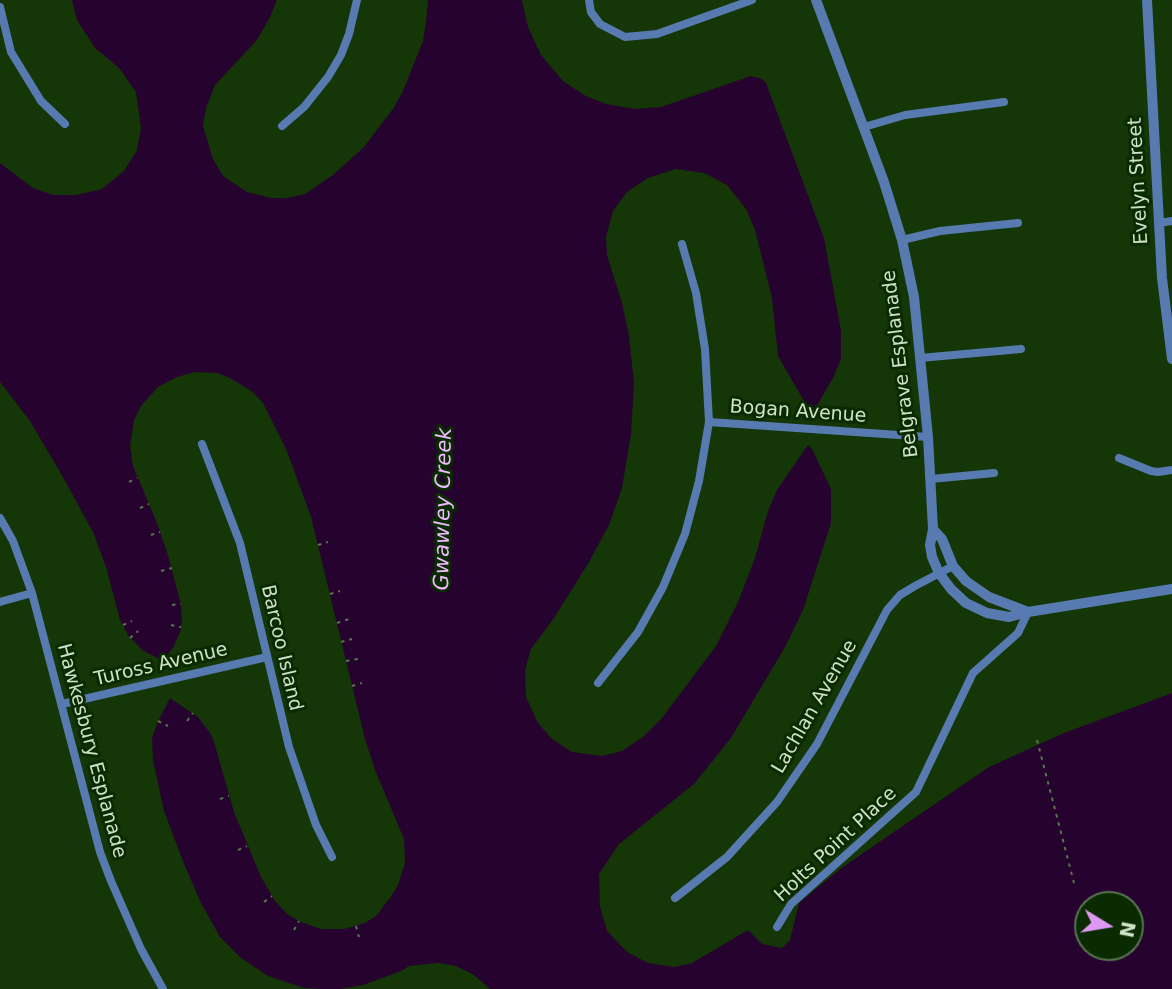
<!DOCTYPE html>
<html>
<head>
<meta charset="utf-8">
<style>
  body { margin:0 }
  #map { position:relative; width:1172px; height:989px; overflow:hidden; background:#153607; font-family:"DejaVu Sans",sans-serif }
  canvas { display:block }
  .north { position:absolute; left:1074px; top:891px; width:70px; height:70px; box-sizing:border-box; background:#0a2b00; border:2px solid #587450; border-radius:50%; rotate:101deg; font-size:19px; font-weight:700; line-height:28px; text-align:center; color:#cee2c8 }
  .north::after { content:''; display:block; margin:auto; width:24px; height:32px; background:#de98f3; clip-path:polygon(50% 0,100% 100%,50% 72%,0 100%) }
</style>
</head>
<body>
<div id="map">
<canvas width="1172" height="989"></canvas>
<div class="north">N</div>
</div>
<script>
const c = document.querySelector('canvas').getContext('2d');
c.lineJoin = 'round';
function paint(path, color) { c.fillStyle = color; c.fill(path, 'evenodd'); }
const toPath = rows => new Path2D(rows.map(r => 'M' + r).join(''));
function stroke(path, color, width, dash) { c.strokeStyle = color; c.lineWidth = width; c.lineCap = dash ? 'butt' : 'round'; c.setLineDash(dash || []); c.stroke(path); }
function label(font, color, halo, rows, align = 'center') {
  c.font = font + ' "DejaVu Sans",sans-serif'; c.lineWidth = 6; c.setLineDash([]); c.textBaseline = 'middle'; c.strokeStyle = halo; c.fillStyle = color; for (const [text, x, y, turn = 0] of rows) {
    c.save(); c.translate(x, y); c.rotate((+turn || 0) * Math.PI / 180); c.textAlign = isNaN(turn) ? turn : align; if (halo) c.strokeText(text, 0, 0); c.fillText(text, 0, 0); c.restore();
  }
}
paint(toPath([
  [72,0,277,0,270,17,257,40,215,85,206,108,203,126,213,159,223,176,247,192,271,198,286,198,305,194,333,175,363,148,393,109,403,91,423,41,426,22,428,0,522,0,528,27,541,55,563,81,584,95,606,104,635,109,661,107,751,76,762,79,766,83,824,238,841,331,841,359,833,378,815,409,808,408,778,356,772,298,755,230,746,209,727,185,704,173,676,169,648,178,627,192,613,211,606,237,607,255,622,303,629,336,634,383,631,434,622,488,609,525,589,562,554,618,531,649,525,670,526,697,538,723,552,739,572,752,602,756,622,751,643,737,662,718,716,646,738,602,755,558,768,511,777,490,808,445,812,449,831,489,831,523,803,610,785,647,731,738,694,784,619,844,599,874,600,906,607,931,627,952,648,963,674,967,692,963,748,930,762,944,782,948,790,940,799,903,840,869,989,767,1064,733,1172,693,1172,989,490,989,474,975,456,966,439,963,409,966,401,971,363,985,340,989,323,989,304,988,268,976,241,958,220,937,201,903,184,864,164,811,153,760,152,738,158,721,170,698,198,717,210,733,214,742,234,812,261,877,275,901,287,914,301,922,321,929,344,929,365,923,376,916,390,898,398,885,405,863,404,839,375,770,365,739,311,517,287,451,263,403,253,392,230,378,217,373,195,372,177,377,158,387,141,406,134,420,130,446,133,466,157,523,167,552,181,604,182,623,180,632,173,648,163,661,142,650,128,635,120,620,107,570,94,534,63,477,30,421,0,382,0,163,33,188,53,195,76,195,102,189,124,171,137,150,141,128,136,92,119,68,95,48,77,20],
  [1088,905,1130,905,1130,947,1088,947]
]), '#26032f');
stroke(toPath([
  [129,482,137,478],
  [140,508,149,504],
  [151,535,160,532],
  [318,545,328,542],
  [161,571,172,568],
  [330,594,340,591],
  [172,605,181,604],
  [337,623,349,619],
  [123,625,132,621],
  [171,625,181,627],
  [130,638,138,631],
  [341,642,352,639],
  [346,661,358,659],
  [352,686,362,683],
  [158,721,168,726],
  [187,721,193,713],
  [1037,740,1074,883],
  [220,799,229,796],
  [238,850,247,846],
  [264,902,272,896],
  [356,926,359,937],
  [294,930,299,921]
]), '#59754e', 2, [3.5, 5]);
stroke(toPath([
  [589,0,591,12,600,24,625,37,657,34,752,0],
  [0,7,11,52,41,101,65,124],
  [282,126,304,107,328,77,341,55,349,34,357,0],
  [864,127,905,115,1004,102],
  [1159,223,1172,221],
  [902,240,940,231,1018,223],
  [920,358,1021,349],
  [709,422,928,437],
  [202,444,240,543,289,747,316,825,332,857],
  [1119,458,1151,471,1158,472,1172,470],
  [931,479,994,473],
  [0,518,13,541,32,593,100,852,111,881,141,949,163,989],
  [0,602,32,593],
  [598,683,638,632,663,587,685,534,699,481,709,422,705,349,696,293,682,244],
  [62,704,267,657],
  [675,898,727,857,777,802,817,744,887,610,900,595,915,586,953,566],
  [777,927,791,904,916,792,973,673,1018,633,1028,612]
]), '#577bb0', 8);
stroke(toPath([
  [816,0,884,182,902,240,914,297,928,437,933,529,930,545,932,557,939,573,951,589,966,603,987,613,1009,617,1028,612,1172,589],
  [1147,0,1162,278,1172,359],
  [933,529,942,539,953,566,966,581,989,597,1028,612]
]), '#577bb0', 10);
label('19px', '#cee2c8', '#0a2b00', [
  ["Evelyn Street",1139,181,-93],
  ["Belgrave Esplanade",901,364,-97],
  ["Bogan Avenue",798,412,4],
  ["Barcoo Island",281,648,77],
  ["Tuross Avenue",161,665,-13],
  ["Lachlan Avenue",815,707,-60],
  ["Hawkesbury Esplanade",91,751,75],
  ["Holts Point Place",836,845,-43]
]);
label('italic 21px', '#efbbfe', '#0a2b00', [
  ["Gwawley Creek",444,509,-89]
]);
</script>
</body>
</html>
